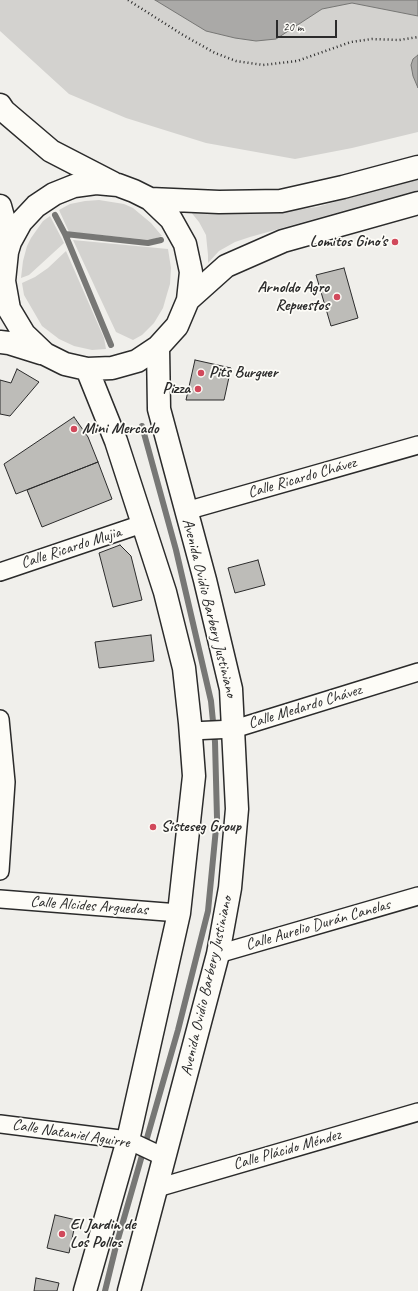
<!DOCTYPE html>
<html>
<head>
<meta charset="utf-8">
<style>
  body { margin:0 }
  #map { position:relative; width:418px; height:1291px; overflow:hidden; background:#f0efeb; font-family:Caveat,sans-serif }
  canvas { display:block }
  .scale { position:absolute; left:276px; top:20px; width:61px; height:18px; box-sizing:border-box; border:2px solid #2b2b2b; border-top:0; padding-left:5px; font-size:12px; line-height:14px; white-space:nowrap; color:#2b2b2b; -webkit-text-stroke:3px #fdfcf7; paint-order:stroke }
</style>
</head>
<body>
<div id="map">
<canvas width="418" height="1291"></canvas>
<div class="scale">20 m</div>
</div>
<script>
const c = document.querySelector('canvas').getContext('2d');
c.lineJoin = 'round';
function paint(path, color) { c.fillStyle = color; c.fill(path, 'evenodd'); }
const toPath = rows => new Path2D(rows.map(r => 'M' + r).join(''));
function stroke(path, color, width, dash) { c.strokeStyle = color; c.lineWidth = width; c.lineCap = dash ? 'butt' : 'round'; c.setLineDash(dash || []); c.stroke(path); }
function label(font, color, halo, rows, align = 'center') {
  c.font = font + ' Caveat,sans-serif'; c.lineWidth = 3.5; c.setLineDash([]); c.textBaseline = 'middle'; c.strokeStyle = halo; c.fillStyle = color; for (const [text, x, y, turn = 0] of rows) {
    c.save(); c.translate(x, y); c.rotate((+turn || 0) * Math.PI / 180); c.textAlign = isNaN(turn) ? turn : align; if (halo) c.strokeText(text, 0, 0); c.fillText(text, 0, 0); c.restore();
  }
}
paint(toPath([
  [0,0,418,0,418,132,352,148,295,159,206,143,126,118,69,94,0,31],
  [418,178,418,190,250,237,235,242,219,251,208,263,208,255,206,235,199,222,190,211,246,214,285,211,317,207],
  [99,200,124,204,133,208,151,223,162,236,151,240,69,232,59,210,70,204,85,201],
  [50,216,64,243,29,275,21,278,23,261,27,246,31,238,43,221],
  [73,240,168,249,171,268,170,284,167,294,163,308,154,323,142,335,133,340,116,332],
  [66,251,104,338,106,349,92,350,74,346,59,339,42,326,24,295,22,283,35,277,48,268]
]), '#d3d2cf');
const water = toPath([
  [155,0,418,0,418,16,352,3,322,9,276,39,256,41,235,38,206,31,155,0],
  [418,55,418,88,413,76,411,65,413,59,418,55]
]);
paint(water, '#aaa9a7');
stroke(water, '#777775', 1);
stroke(toPath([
  [55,215,65,234,111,345],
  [65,234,148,243,161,240],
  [105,1291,116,1246,178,1030,208,911,217,818,215,742,211,701,176,550,142,426]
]), '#777775', 6);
const building = toPath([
  [344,268,358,318,331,326,316,275,344,268],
  [195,360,231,368,224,400,186,400,195,360],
  [17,369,39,382,10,416,0,414,0,380,11,383,17,369],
  [74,417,88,437,98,462,16,494,4,464,74,417],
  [98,462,112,499,42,527,27,490,98,462],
  [120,545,131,556,142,600,113,607,99,553,120,545],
  [258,560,265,585,235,593,228,568,258,560],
  [151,635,154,661,99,668,95,642,151,635],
  [55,1215,76,1220,69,1253,47,1248,55,1215],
  [36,1278,59,1283,57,1291,34,1291,36,1278]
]);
paint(building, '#bdbcb8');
stroke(building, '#2b2b2b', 1);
const street = toPath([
  [186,511,418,445],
  [0,572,142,524],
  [0,719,6,782,0,871],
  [191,731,234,729,418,672],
  [0,899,179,913],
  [218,954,418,896],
  [0,1124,128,1140,164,1157],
  [157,1188,418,1112]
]);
const secondary = toPath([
  [0,105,4,111,51,151,113,183],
  [150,199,171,219,185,244,191,272,188,300,177,326,158,347,137,361,112,368,87,369,65,364,45,354,24,334,9,309,4,281,7,252,10,242,21,222,36,206,54,194,74,186,96,183,118,185,134,191,150,199,219,202,281,201,343,187,418,167],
  [0,206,10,242],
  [188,300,226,266,283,241,418,203],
  [0,342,9,343,41,353],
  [85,1291,128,1140,179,913,194,776,190,723,184,668,165,592,116,441,87,369],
  [129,1291,218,954,230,888,237,809,231,689,205,580,159,409,158,347]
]);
stroke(street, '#2b2b2b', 20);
stroke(secondary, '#2b2b2b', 25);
stroke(toPath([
  [128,0,183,35,215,53,236,61,263,65,297,61,351,42,372,39,399,40,418,37]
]), '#2b2b2b', 2.5, [1, 3]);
stroke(street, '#fdfcf7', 17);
stroke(secondary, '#fdfcf7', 22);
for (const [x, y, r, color] of [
  [395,242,4,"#d1495b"],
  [337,297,4,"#d1495b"],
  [201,373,4,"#d1495b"],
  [198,389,4,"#d1495b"],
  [74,429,4,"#d1495b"],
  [153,827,4,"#d1495b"],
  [62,1234,4,"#d1495b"]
]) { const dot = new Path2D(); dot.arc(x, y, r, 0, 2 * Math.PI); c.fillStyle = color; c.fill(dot); stroke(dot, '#fdfcf7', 1.5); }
label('bold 16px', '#2b2b2b', '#fdfcf7', [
  ["Lomitos Gino's",387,242,"right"],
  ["Arnoldo Agro",329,288,"right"],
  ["Repuestos",329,306,"right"],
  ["Pits Burguer",209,373],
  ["Pizza",190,389,"right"],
  ["Mini Mercado",82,429],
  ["Sisteseg Group",161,827],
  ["El Jardin de",70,1225],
  ["Los Pollos",70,1243]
], 'left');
label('16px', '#2b2b2b', '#fdfcf7', [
  ["Calle Ricardo Chávez",302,478,-16],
  ["Calle Ricardo Mujia",71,548,-18],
  ["Avenida Ovidio Barbery Justiniano",209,608,76],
  ["Calle Medardo Chávez",305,707,-17],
  ["Calle Alcides Arguedas",89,906,4],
  ["Calle Aurelio Durán Canelas",318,925,-16],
  ["Avenida Ovidio Barbery Justiniano",207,986,-77],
  ["Calle Nataniel Aguirre",71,1134,9],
  ["Calle Plácido Méndez",287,1150,-16]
]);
</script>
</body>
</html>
